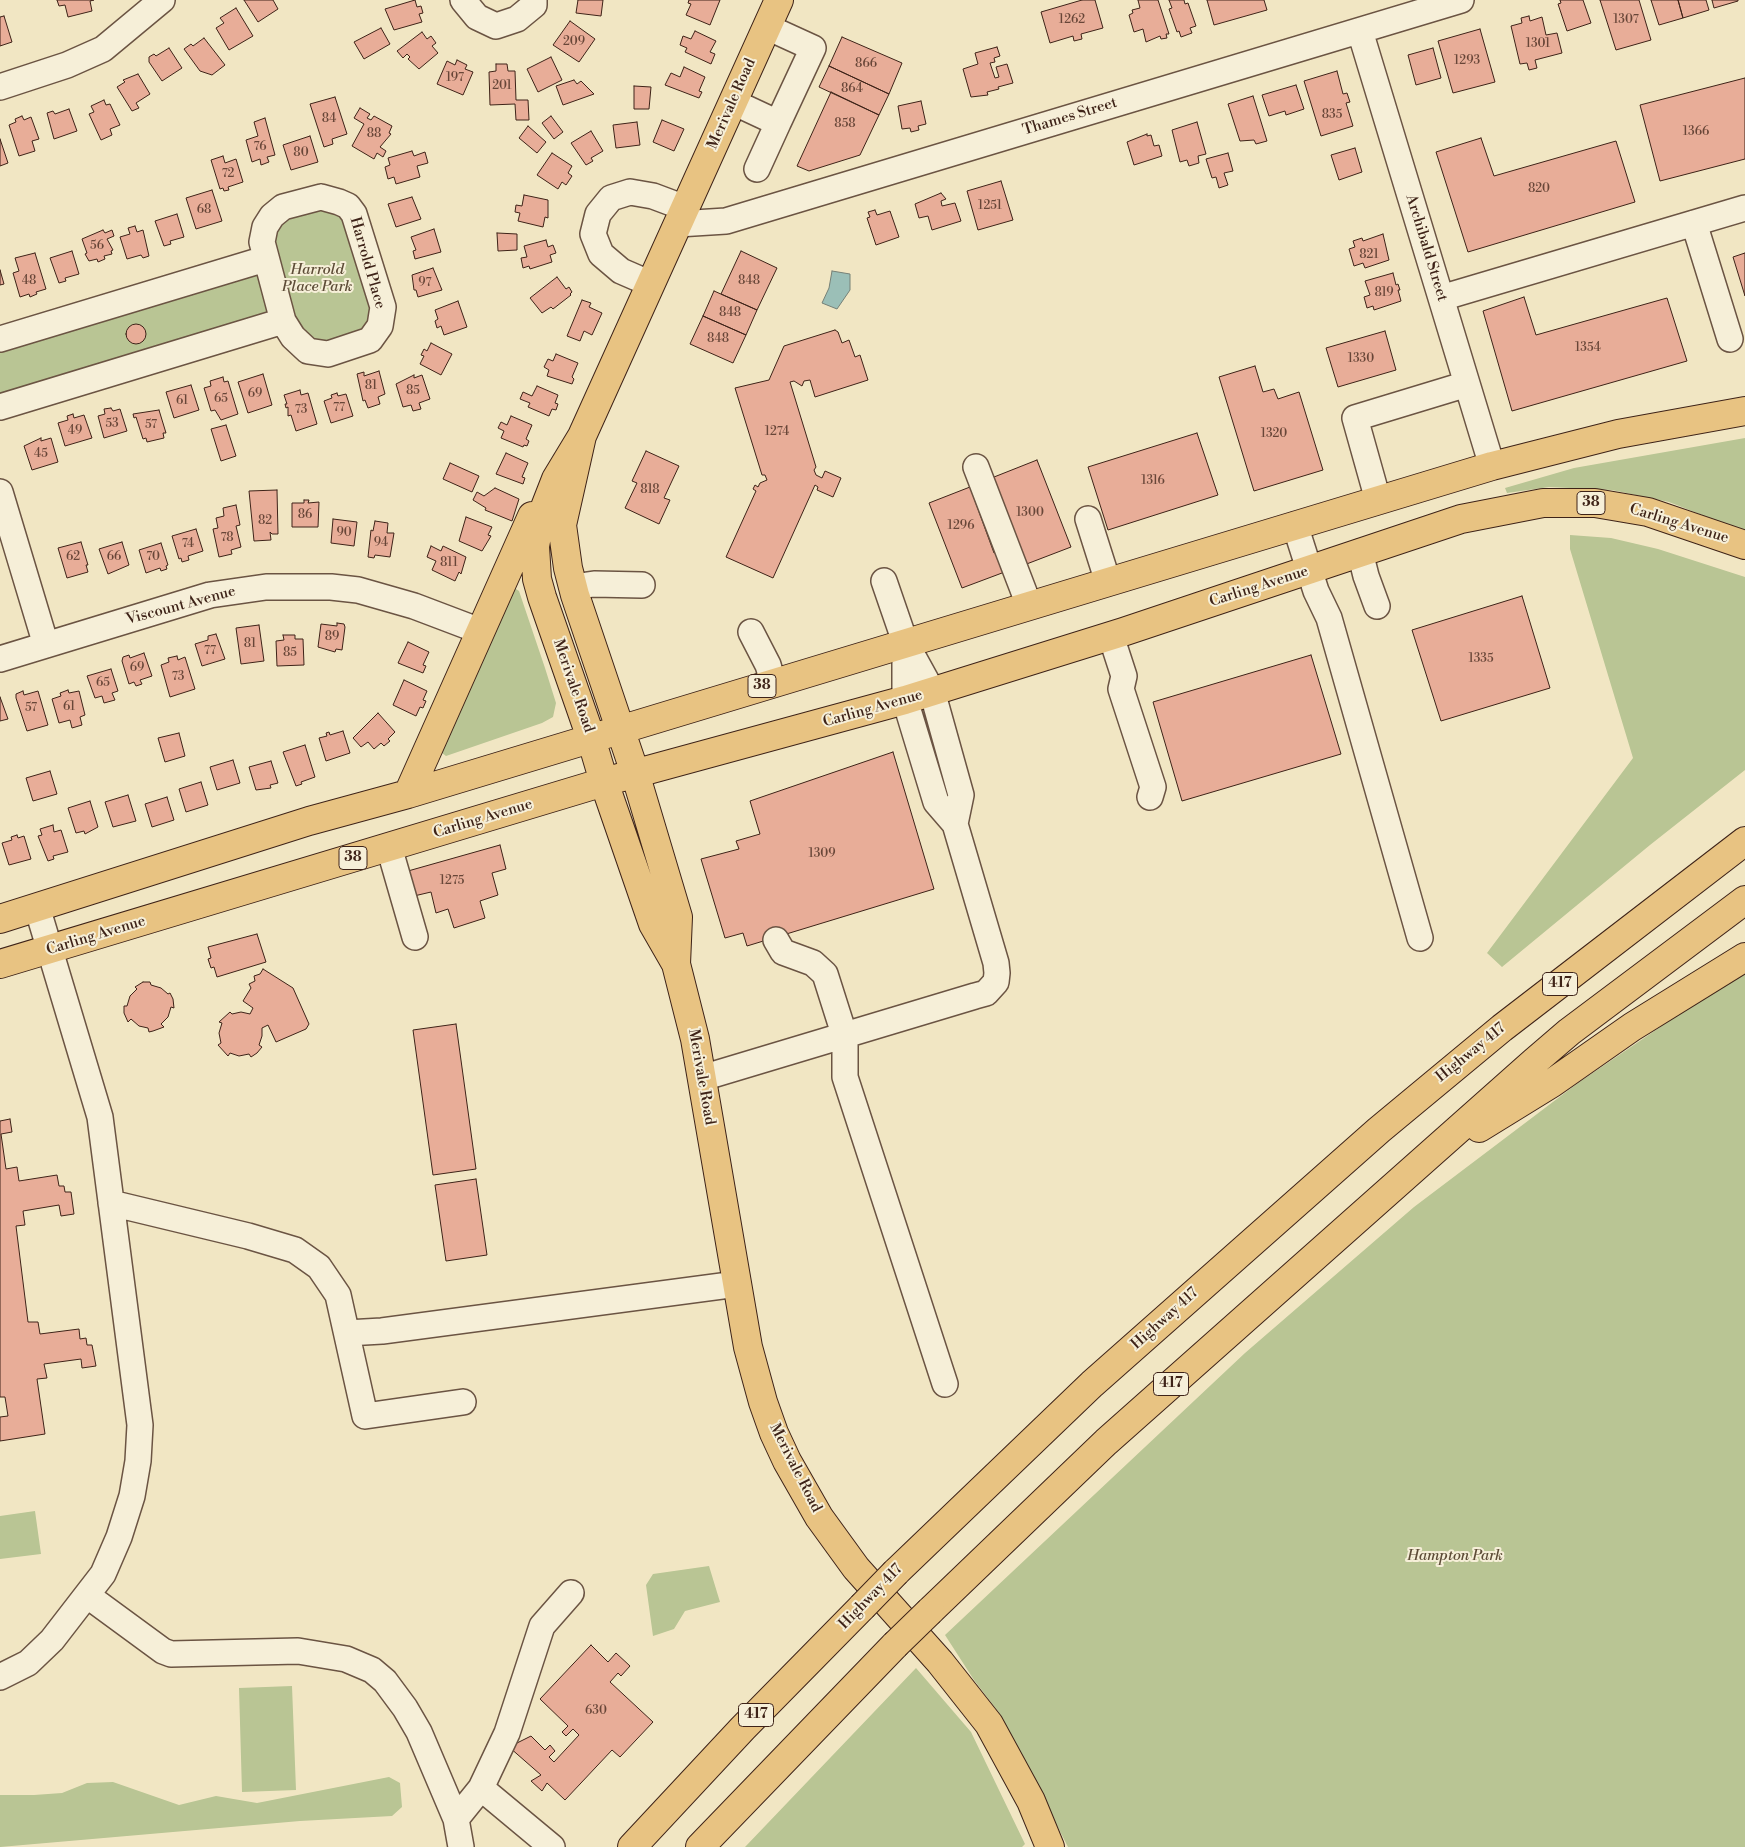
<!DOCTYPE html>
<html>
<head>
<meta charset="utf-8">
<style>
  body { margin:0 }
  canvas { display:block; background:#f1e6c3 }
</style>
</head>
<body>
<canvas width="1745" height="1847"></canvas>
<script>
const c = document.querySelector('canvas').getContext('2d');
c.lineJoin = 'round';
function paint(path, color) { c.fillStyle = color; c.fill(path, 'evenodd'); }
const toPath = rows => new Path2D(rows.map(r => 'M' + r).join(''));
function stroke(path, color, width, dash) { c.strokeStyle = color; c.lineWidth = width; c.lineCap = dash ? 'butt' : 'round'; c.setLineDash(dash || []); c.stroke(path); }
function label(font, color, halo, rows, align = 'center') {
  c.font = font + ' "Libre Bodoni",serif'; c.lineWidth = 4; c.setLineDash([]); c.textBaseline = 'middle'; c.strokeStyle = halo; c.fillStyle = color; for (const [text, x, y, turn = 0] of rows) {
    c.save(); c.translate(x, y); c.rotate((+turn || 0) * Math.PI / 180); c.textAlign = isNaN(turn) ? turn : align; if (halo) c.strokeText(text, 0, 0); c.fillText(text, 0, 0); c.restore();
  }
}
paint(toPath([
  [332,210,343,218,373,313,362,332,317,345,296,330,0,401,0,347,270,249,279,226,288,220,310,212],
  [1745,438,1745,532,1669,502,1612,490,1549,487,1507,493,1505,488,1574,468],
  [1570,535,1611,538,1658,549,1745,577,1745,770,1650,845,1502,967,1487,953,1633,758,1570,549],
  [513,587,519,591,545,668,556,703,553,717,542,723,446,756,442,753],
  [1745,974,1745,1847,1068,1847,1000,1714,974,1680,945,1635,1245,1353,1414,1207,1578,1083,1697,1002],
  [35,1511,41,1554,0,1559,0,1516],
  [709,1566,720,1602,685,1611,674,1629,653,1636,646,1585,653,1574],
  [916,1668,971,1732,1025,1844,1022,1847,745,1847],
  [292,1686,296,1790,242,1792,239,1688],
  [389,1777,400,1783,402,1807,392,1816,300,1821,0,1847,0,1795,34,1795,62,1793,87,1783,113,1782,179,1805,216,1796,257,1803]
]), '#b9c594');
const water = toPath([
  [832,271,850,274,850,290,837,309,822,303,829,288,832,271]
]);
paint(water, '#9bbfb7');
stroke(water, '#768177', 1);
const building = toPath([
  [57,0,94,0,90,1,92,11,68,17,65,5,59,6,57,0],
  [244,0,273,0,278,9,258,22,244,0],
  [415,0,417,7,421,6,423,13,419,14,422,22,394,30,385,9,415,0],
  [578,0,603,0,601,16,576,13,578,0],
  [689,0,720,0,710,25,686,15,691,4,688,3,689,0],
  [1082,0,1095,0,1103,28,1081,34,1082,39,1074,41,1073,36,1050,43,1041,12,1082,0],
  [1138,0,1158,0,1169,34,1166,34,1167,38,1161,39,1160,36,1146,42,1143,29,1134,32,1129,15,1133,13,1132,10,1140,8,1138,0],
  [1169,0,1184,0,1185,4,1188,3,1196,26,1190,28,1192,33,1181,37,1179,31,1177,32,1169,9,1172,8,1169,0],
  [1207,0,1264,0,1267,10,1214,25,1207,0],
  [1560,0,1583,0,1591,23,1567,31,1558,4,1561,3,1560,0],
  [1600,0,1639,0,1651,40,1616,50,1600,0],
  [1651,0,1678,0,1683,18,1659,25,1651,0],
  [1678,0,1706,0,1709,10,1683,18,1678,0],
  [1712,0,1738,0,1738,1,1714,8,1712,0],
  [236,8,253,36,229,50,216,28,224,23,220,18,236,8],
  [4,16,12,42,0,46,0,17,4,16],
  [1529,16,1530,21,1542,17,1546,35,1557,33,1562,53,1535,60,1537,68,1529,70,1527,63,1520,64,1511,26,1522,23,1521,18,1529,16],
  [570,21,595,39,579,62,553,45,570,21],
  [381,28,390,44,364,59,354,42,381,28],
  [1480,29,1495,82,1453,93,1438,41,1480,29],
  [695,31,716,41,710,52,715,54,711,64,685,52,687,48,680,45,683,36,691,39,695,31],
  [422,32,427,39,431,36,436,43,432,46,438,53,419,69,408,59,410,57,407,54,403,58,397,51,422,32],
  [842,37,902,63,889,94,829,66,842,37],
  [204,38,225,65,212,75,200,71,184,49,191,44,193,46,204,38],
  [997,47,1000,56,994,58,995,62,990,63,995,78,999,77,996,67,1007,64,1013,83,998,87,999,89,987,92,988,95,971,97,963,69,978,64,975,53,997,47],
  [169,48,182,68,162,81,149,62,149,57,154,54,156,56,169,48],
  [1433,48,1441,78,1416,85,1408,55,1433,48],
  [551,57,562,80,538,92,527,69,551,57],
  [457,60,467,65,465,69,473,72,463,95,437,84,447,61,455,65,457,60],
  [496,64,507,64,508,71,515,71,516,100,528,100,529,120,516,120,515,104,490,105,489,72,496,71,496,64],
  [829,66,889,94,879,115,819,87,829,66],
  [684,67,705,77,699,91,702,92,699,98,665,85,671,73,680,77,684,67],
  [1337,71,1343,94,1347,93,1350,102,1346,103,1353,126,1321,136,1304,81,1337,71],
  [138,74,150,94,136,103,139,108,132,111,117,87,125,82,123,80,138,74],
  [1745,78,1745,159,1660,181,1640,105,1745,78],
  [574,80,577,84,581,81,594,94,563,105,556,86,574,80],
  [1296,85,1304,109,1286,115,1285,111,1269,116,1262,95,1296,85],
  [634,86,651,87,649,109,634,109,634,86],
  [831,92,879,115,860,155,809,171,797,166,831,92],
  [1253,96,1267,141,1256,144,1254,140,1240,141,1228,104,1253,96],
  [335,97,347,134,332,139,333,144,324,147,310,104,335,97],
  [104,100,106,105,110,104,120,125,110,129,112,135,101,140,89,114,94,112,91,106,104,100],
  [921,101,926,124,918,126,919,130,911,132,910,128,902,129,898,106,921,101],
  [360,108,370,114,367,118,371,120,374,116,392,126,389,133,391,134,380,147,386,151,383,157,377,153,374,159,352,146,364,124,354,118,360,108],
  [69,109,77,131,54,139,47,113,53,111,55,114,69,109],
  [22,116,24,120,31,117,39,139,32,141,35,151,19,156,9,125,16,122,15,119,22,116],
  [551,116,563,132,554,139,542,123,551,116],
  [265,118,275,155,267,157,269,162,261,165,260,159,252,162,246,140,258,136,254,122,265,118],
  [662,120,684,129,674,151,653,142,662,120],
  [637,122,640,145,616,148,613,125,637,122],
  [1197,122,1206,154,1198,156,1199,163,1189,166,1187,160,1180,162,1172,130,1197,122],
  [528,126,546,142,537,153,519,138,528,126],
  [591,131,603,151,591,158,593,161,586,165,571,143,591,131],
  [1147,134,1147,136,1151,135,1154,146,1159,145,1162,156,1134,165,1127,142,1147,134],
  [310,136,318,162,291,170,283,145,310,136],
  [1481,138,1494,176,1616,141,1635,202,1468,252,1436,152,1481,138],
  [0,139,8,163,0,166,0,139],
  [1355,148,1362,172,1339,180,1331,155,1355,148],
  [412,151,414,156,425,152,428,163,417,166,420,177,396,184,394,177,388,179,385,167,390,165,388,158,412,151],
  [552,153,572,166,568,173,572,176,566,185,562,182,558,189,537,175,552,153],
  [1228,153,1233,171,1224,173,1228,185,1219,188,1216,177,1212,178,1206,159,1228,153],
  [223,156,225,163,236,159,243,182,228,187,229,190,224,191,223,188,220,189,211,160,223,156],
  [1001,181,1013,220,978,230,967,191,1001,181],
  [212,190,222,221,196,229,186,198,212,190],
  [941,193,946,199,941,201,942,206,955,203,961,221,932,230,928,216,919,218,915,204,941,193],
  [524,195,548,200,548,218,545,217,543,227,518,221,520,213,515,212,516,205,522,206,524,195],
  [412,197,421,219,396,227,388,204,412,197],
  [875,210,877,215,890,211,899,237,876,245,867,218,870,217,868,212,875,210],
  [177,214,184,237,170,241,171,244,164,246,155,221,177,214],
  [135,226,137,232,143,230,149,256,143,258,141,255,127,259,120,237,130,234,128,228,135,226],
  [434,229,441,252,415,259,413,251,416,250,411,237,434,229],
  [103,230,105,233,112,230,114,236,107,239,113,250,111,251,112,254,104,256,105,259,98,262,97,259,89,261,85,254,87,253,82,239,103,230],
  [497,233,517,234,517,250,498,251,497,233],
  [1383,234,1389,260,1365,268,1363,263,1354,266,1349,249,1355,247,1353,241,1362,238,1363,241,1383,234],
  [546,240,548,247,553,245,556,253,550,255,552,262,530,269,529,266,523,268,521,258,527,257,524,246,546,240],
  [72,251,79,274,65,278,66,281,59,283,50,258,72,251],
  [741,251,777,268,757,310,721,294,741,251],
  [35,253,46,289,36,292,37,294,30,297,29,294,20,297,13,273,19,271,15,258,35,253],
  [1745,253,1745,296,1733,257,1745,253],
  [433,268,442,290,418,297,416,290,414,290,412,275,433,268],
  [0,270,4,284,0,285,0,270],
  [1393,273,1396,285,1398,284,1400,290,1398,290,1401,301,1374,310,1373,306,1367,308,1364,297,1370,295,1365,281,1393,273],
  [557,277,566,289,569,287,572,292,570,294,571,295,553,309,551,307,542,313,530,298,557,277],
  [714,291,757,310,746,335,703,316,714,291],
  [1524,297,1536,335,1667,298,1687,361,1512,411,1483,311,1524,297],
  [582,300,591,303,589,307,602,313,592,335,584,331,580,341,567,336,582,300],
  [458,301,467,327,444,335,441,326,437,328,435,321,438,319,435,310,458,301],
  [703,316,746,335,733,363,690,344,703,316],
  '126 334a10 10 0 1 1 20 0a10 10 0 1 1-20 0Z',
  [835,330,838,332,842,343,849,340,855,357,860,355,868,380,815,397,810,380,804,381,802,386,794,381,790,382,816,467,814,470,816,475,822,478,825,471,841,478,833,497,817,490,818,487,815,485,773,578,726,557,756,491,753,489,755,485,758,487,760,483,767,480,765,475,762,475,735,388,769,380,784,346,835,330],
  [1385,331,1396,370,1338,387,1326,348,1385,331],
  [431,343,452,354,441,375,420,364,424,356,421,355,424,349,427,351,431,343],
  [556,354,578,363,572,377,574,379,572,384,547,376,549,370,544,367,548,359,553,361,556,354],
  [1255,366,1263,392,1274,389,1278,399,1299,392,1323,470,1254,491,1219,377,1255,366],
  [379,371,385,394,378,397,380,404,368,408,365,400,363,401,357,374,364,372,364,376,379,371],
  [263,374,272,405,248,413,238,382,263,374],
  [414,375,414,378,422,375,430,399,419,403,421,409,413,411,411,405,403,407,396,384,414,375],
  [223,377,224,382,228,381,238,414,221,420,215,410,211,411,204,388,211,386,210,381,223,377],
  [191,385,199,410,174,418,166,392,191,385],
  [537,386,558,395,555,403,558,404,556,410,552,409,549,416,528,407,530,403,520,399,523,392,532,396,537,386],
  [300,390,301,395,308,393,317,424,296,431,291,415,288,416,288,407,286,408,285,404,287,404,284,395,300,390],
  [337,393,338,396,346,394,353,416,331,423,324,401,332,398,331,395,337,393],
  [111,408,113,411,120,409,127,431,104,438,98,416,105,414,104,409,111,408],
  [159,410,166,433,163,433,164,438,147,442,146,438,143,439,136,417,134,418,133,414,159,410],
  [73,414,74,418,84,415,92,438,65,446,58,423,68,420,67,416,73,414],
  [511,416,532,425,526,439,529,441,527,446,524,445,523,447,501,438,504,431,498,428,501,422,507,425,511,416],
  [226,425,236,456,221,461,211,429,226,425],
  [1197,433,1218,495,1108,530,1088,467,1197,433],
  [41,438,41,441,51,438,58,462,32,470,24,446,41,438],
  [646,451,679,466,664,498,670,500,659,524,625,508,637,483,632,481,646,451],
  [506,453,528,463,522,477,525,478,523,484,496,474,506,453],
  [1037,460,1071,547,1024,565,989,479,1037,460],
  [450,463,479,476,472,492,443,479,450,463],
  [970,487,994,553,1002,550,1010,570,962,588,929,503,970,487],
  [495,488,519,499,512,521,485,510,486,508,473,500,477,492,484,496,495,488],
  [277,490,278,534,272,534,270,532,271,540,254,541,249,491,277,490],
  [304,500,309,500,308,503,319,502,318,527,292,527,292,503,304,503,304,500],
  [236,505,240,525,236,526,241,547,231,550,232,554,219,557,213,529,218,528,216,518,224,516,223,508,236,505],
  [466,517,492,527,488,535,491,536,482,551,459,541,466,517],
  [333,519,357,522,354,546,331,543,333,519],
  [375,521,388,523,387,533,394,533,390,557,375,555,374,558,368,557,371,530,373,531,375,521],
  [196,529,203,551,188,556,189,560,182,562,181,558,179,559,172,536,196,529],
  [81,542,88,565,86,565,88,572,67,578,58,548,81,542],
  [122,542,129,565,108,574,99,549,122,542],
  [161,543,168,565,166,566,167,569,161,571,160,568,146,573,139,550,161,543],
  [431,546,441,551,443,546,466,557,461,574,459,572,455,581,432,570,436,561,427,557,431,546],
  [1522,596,1550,688,1441,721,1412,630,1522,596],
  [337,623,344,624,345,627,342,650,336,649,335,652,318,647,321,624,337,626,337,623],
  [259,625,264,661,241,664,236,628,259,625],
  [216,634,225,659,202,666,195,644,208,640,208,636,216,634],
  [283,635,295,635,295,639,303,639,304,665,277,666,276,641,284,640,283,635],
  [408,642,429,652,423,665,426,666,423,673,398,663,408,642],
  [144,653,152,676,140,680,142,684,136,686,134,682,129,684,122,661,123,657,129,655,130,658,144,653],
  [1311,655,1341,754,1182,801,1153,702,1311,655],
  [177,656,178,660,185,657,195,689,170,697,161,665,169,662,168,658,177,656],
  [111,669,118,691,112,693,115,700,104,703,102,696,95,698,87,676,111,669],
  [404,680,427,691,423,700,426,701,423,708,420,707,416,716,393,705,404,680],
  [68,690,69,693,79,691,85,715,80,717,82,725,72,728,70,720,59,723,52,699,61,696,60,693,68,690],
  [23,691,24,695,38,691,48,725,27,731,16,698,16,694,23,691],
  [0,697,8,719,0,721,0,697],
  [378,713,395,732,388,739,390,741,384,746,381,743,374,749,368,742,361,747,353,738,378,713],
  [343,731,350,753,326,761,319,738,327,736,326,733,329,732,330,735,343,731],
  [179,733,185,756,165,762,158,738,179,733],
  [305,745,315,777,301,782,302,784,296,786,283,752,305,745],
  [893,752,934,889,747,946,743,933,725,938,701,859,739,849,736,841,760,834,750,801,893,752],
  [233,760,240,783,217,790,210,767,233,760],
  [271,761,278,783,270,785,271,788,256,790,249,767,271,761],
  [50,771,57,794,33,801,26,778,50,771],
  [201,782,208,805,186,812,179,789,201,782],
  [128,795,136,821,113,827,105,802,128,795],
  [167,797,174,820,152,827,145,804,167,797],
  [90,801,98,827,85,834,84,831,76,833,68,808,90,801],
  [53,825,54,832,61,830,68,852,53,856,54,859,48,861,38,836,42,835,40,829,53,825],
  [17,835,18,838,24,836,31,859,9,865,2,843,12,840,11,837,17,835],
  [500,845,506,869,492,873,498,895,480,901,485,918,454,928,448,909,436,913,431,892,414,896,408,871,500,845],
  [257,934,266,962,217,977,214,967,211,968,208,959,211,958,208,947,257,934],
  [263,969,293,988,309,1024,306,1029,276,1042,268,1025,262,1028,262,1036,259,1045,262,1047,257,1053,251,1057,249,1054,239,1056,230,1053,228,1056,218,1045,221,1043,219,1033,222,1023,219,1022,230,1012,232,1014,241,1012,250,1014,253,1008,243,1001,251,988,249,984,255,981,254,976,260,974,263,969],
  [143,982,150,982,151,985,161,988,168,994,170,993,173,999,174,1008,171,1007,168,1017,161,1024,164,1027,153,1031,149,1032,148,1028,139,1026,131,1019,128,1022,124,1013,124,1006,127,1006,130,996,137,989,135,987,143,982],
  [456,1024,476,1169,433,1175,413,1030,456,1024],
  [10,1119,12,1132,1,1134,6,1169,17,1167,19,1181,57,1175,59,1186,64,1186,65,1192,71,1192,74,1214,61,1216,59,1205,23,1211,25,1225,16,1226,28,1322,38,1322,40,1334,79,1329,80,1339,86,1338,87,1345,92,1345,96,1366,82,1368,81,1359,44,1364,47,1378,37,1379,45,1434,0,1441,0,1417,8,1416,5,1397,0,1397,0,1121,10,1119],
  [476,1179,487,1255,446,1261,435,1185,476,1179],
  [591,1645,608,1662,616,1653,630,1666,621,1676,618,1673,610,1682,653,1722,620,1757,612,1750,565,1800,547,1783,542,1791,531,1781,541,1775,509,1747,531,1736,545,1750,550,1745,555,1751,549,1757,554,1762,579,1735,573,1729,566,1736,562,1732,568,1726,540,1699,591,1645]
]);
paint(building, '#e8ad98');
stroke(building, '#3e2318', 1);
const minor = toPath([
  [463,0,477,17,496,26,517,19,534,5,534,0],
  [1360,31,1492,466],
  [0,87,67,65,103,49,162,0],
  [733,102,778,123,813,48,767,27],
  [757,169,778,123],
  [321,197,339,202,348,206,354,214,383,307,380,326,370,340,328,354,308,351,293,337,283,321,262,242,265,227,272,216,283,207,321,197],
  [1694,223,1730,339],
  [678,224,726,221,1461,0],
  [651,284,621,271,601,254,593,234,598,214,611,198,630,192,653,196,685,208],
  [1441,298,1745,208],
  [0,339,265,259],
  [0,407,283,321],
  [976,467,1029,605],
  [0,492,46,645],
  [1378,500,1355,418,1467,384],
  [1088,519,1108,582],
  [1295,525,1316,591,1329,618,1420,938],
  [1360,552,1366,576,1377,606],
  [884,581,905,642,932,691,961,795,955,824],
  [573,587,594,584,642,585],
  [751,632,768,665,773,682],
  [1111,636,1124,676,1121,689,1153,787,1150,797],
  [0,659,210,595,266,587,331,587,358,590,414,606,480,631],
  [389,847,415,937],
  [776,940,783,952,813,963,825,974,845,1037,845,1077,945,1384],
  [702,1078,975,996,986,993,996,982,997,973,996,963,955,824,936,802,905,700,905,642],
  [111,1203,248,1236,295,1250,319,1267,338,1295,365,1416,463,1402],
  [347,1333,382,1331,737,1284],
  [88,1596,163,1651,171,1654,298,1651,346,1659,372,1670,385,1681,405,1708,419,1732,456,1819,461,1847],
  [0,1677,28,1663,52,1640,103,1574,119,1537,132,1496,138,1461,140,1425,100,1117,37,907],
  [481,1788,552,1847],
  [456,1819,481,1788,507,1733,542,1626,571,1593]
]);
const major = toPath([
  [582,436,562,525,568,568,575,595,635,773,678,917,676,964,695,1039,748,1347,763,1402,774,1433,787,1461,819,1517,856,1568,940,1662,989,1724,1031,1801,1050,1847],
  [408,794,532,516],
  [0,919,309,821,408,794,1492,466,1618,434,1745,411],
  [0,964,604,782,905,700,1123,632,1461,519,1543,503,1595,503,1648,512,1745,545],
  [676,964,653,924,604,782,591,738,542,597,537,579,535,546,540,520,556,479,582,436,779,0]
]);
const highway = toPath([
  [1479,1128,1552,1083,1632,1027,1745,957],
  [896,1572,1092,1384,1379,1130,1502,1028,1745,841],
  [930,1611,1106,1442,1534,1062,1569,1032,1745,900],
  [632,1847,743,1728,862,1607],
  [700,1847,895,1645]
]);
stroke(minor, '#6b5443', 28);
stroke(major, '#3e2318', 30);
stroke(highway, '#3e2318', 30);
stroke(minor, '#f6efd8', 25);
stroke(major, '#e8c382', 28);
stroke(highway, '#e8c382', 28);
const highwayBridge = toPath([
  [862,1607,896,1572],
  [895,1645,930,1611]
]);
stroke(highwayBridge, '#3e2318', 30, []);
stroke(highwayBridge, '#e8c382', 28);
label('12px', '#684638', null, [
  ["1262",1072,20],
  ["1307",1626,20],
  ["209",574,42],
  ["1301",1538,44],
  ["1293",1467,61],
  ["866",866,64],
  ["197",455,78],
  ["201",502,86],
  ["864",852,89],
  ["835",1332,115],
  ["84",329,119],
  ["858",845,124],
  ["1366",1696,132],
  ["88",374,134],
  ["76",260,147],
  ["80",301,153],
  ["72",228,174],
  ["820",1539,189],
  ["1251",990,206],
  ["68",204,210],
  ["56",97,246],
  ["821",1369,255],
  ["48",29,281],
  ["848",749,281],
  ["97",425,283],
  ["819",1384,293],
  ["848",730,313],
  ["848",718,339],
  ["1354",1588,348],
  ["1330",1361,359],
  ["81",371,386],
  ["85",413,391],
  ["69",255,394],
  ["65",221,399],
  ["61",182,401],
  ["77",339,408],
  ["73",301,410],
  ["53",112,424],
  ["57",151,425],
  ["49",75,431],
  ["1274",777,432],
  ["1320",1274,434],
  ["45",41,454],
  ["1316",1153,481],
  ["818",650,490],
  ["1300",1030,513],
  ["86",305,515],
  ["82",265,521],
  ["1296",961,526],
  ["90",344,533],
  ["78",227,538],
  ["94",381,543],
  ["74",188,544],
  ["62",73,557],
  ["66",114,557],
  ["70",153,557],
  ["811",449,563],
  ["89",332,637],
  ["81",250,644],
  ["77",210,651],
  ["85",290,653],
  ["1335",1481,659],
  ["69",137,668],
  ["73",178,677],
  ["65",103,683],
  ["61",69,707],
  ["57",31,708],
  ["1309",822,854],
  ["1275",452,881],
  ["630",596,1711]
]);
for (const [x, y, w] of [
  [1591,503,28],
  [762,686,28],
  [353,858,28],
  [1560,984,35],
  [1171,1384,35],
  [756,1715,35]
]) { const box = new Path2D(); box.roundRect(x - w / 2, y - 11.5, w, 23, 4); c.fillStyle = '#f6efd8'; c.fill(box); stroke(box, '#3e2318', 1); }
label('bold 14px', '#3e2318', null, [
  ["38",1591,503],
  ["38",762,686],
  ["38",353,858],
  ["417",1560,984],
  ["417",1171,1384],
  ["417",756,1715]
]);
label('15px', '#3e2318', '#f6efd8', [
  ["Merivale Road",732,104,-66],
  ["Thames Street",1070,117,-17],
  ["Archibald Street",1426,248,73],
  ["Harrold Place",367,263,74],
  ["Carling Avenue",1679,524,17],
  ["Carling Avenue",1259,587,-18],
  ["Viscount Avenue",181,606,-15],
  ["Merivale Road",573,686,71],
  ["Carling Avenue",873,709,-16],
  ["Carling Avenue",483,819,-17],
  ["Carling Avenue",96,936,-17],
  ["Highway 417",1471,1053,-39],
  ["Merivale Road",701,1077,80],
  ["Highway 417",1165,1319,-42],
  ["Merivale Road",795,1468,63],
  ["Highway 417",871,1597,-46]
]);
label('italic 15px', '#5d4c37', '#f6efd8', [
  ["Harrold",317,270],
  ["Place Park",317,287],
  ["Hampton Park",1455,1556]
]);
</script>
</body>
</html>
